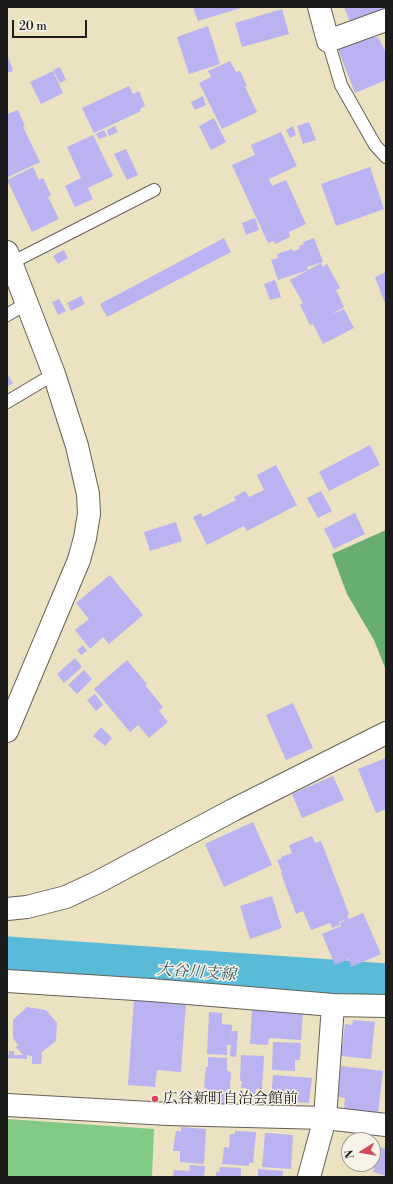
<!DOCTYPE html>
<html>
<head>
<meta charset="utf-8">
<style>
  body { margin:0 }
  #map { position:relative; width:393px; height:1184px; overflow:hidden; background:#ece1c1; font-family:"Libre Bodoni",serif }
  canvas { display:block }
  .frame { position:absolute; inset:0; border:8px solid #1c1c1c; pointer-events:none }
  .north { position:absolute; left:341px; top:1132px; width:40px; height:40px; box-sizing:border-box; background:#f7f3e8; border:1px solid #9f9d96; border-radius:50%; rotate:259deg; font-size:11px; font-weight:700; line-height:16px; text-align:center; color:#1c1c1c }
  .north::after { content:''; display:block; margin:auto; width:14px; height:18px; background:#d1495b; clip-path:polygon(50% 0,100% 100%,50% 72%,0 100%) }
  .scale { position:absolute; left:12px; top:20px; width:75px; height:18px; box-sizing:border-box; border:2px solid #1c1c1c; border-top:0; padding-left:5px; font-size:12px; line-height:14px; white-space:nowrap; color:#1c1c1c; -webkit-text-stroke:3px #f7f3e8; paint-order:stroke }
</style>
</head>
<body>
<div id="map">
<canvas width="393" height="1184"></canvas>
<div class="frame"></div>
<div class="north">N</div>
<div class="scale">20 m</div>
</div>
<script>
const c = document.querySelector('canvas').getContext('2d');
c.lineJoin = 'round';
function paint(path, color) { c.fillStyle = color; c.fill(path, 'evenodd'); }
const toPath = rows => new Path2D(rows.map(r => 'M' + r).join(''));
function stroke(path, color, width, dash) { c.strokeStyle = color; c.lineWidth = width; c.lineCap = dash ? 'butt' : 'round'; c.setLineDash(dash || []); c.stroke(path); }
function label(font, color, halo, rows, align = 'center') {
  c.font = font + ' "Libre Bodoni","Noto Serif JP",serif'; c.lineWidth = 3; c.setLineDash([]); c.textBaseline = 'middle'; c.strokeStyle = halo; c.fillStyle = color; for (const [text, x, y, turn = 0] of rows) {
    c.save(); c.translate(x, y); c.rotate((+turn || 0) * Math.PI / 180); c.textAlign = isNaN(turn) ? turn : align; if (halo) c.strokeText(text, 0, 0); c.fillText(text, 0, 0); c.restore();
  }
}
paint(toPath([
  [7,1119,154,1129,152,1177,7,1177]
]), '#81c985');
paint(toPath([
  [386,530,386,670,374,640,347,594,332,554]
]), '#68ad72');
stroke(toPath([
  [7,959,386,986]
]), '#5abbd8', 45);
paint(toPath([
  [193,7,244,7,198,21],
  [344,7,386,7,386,9,350,22],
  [282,9,289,34,242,47,235,23],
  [208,26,220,64,189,74,177,37],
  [374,35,375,38,378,37,386,52,386,80,355,93,338,49],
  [7,53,13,71,7,73],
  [230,61,236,72,240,71,247,86,245,87,257,112,222,129,199,83,211,77,208,71],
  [60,67,66,80,60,83,53,70],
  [53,71,63,93,41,104,30,82],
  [129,86,133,94,139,91,145,106,140,109,141,111,94,133,82,108],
  [203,96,206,105,195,110,191,102],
  [18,110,25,126,23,127,40,162,8,177,7,114],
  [214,118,226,142,211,150,199,126],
  [309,122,316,140,303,144,297,126],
  [115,126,118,132,109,136,107,130],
  [293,126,296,135,290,138,286,130],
  [104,130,107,136,99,139,96,134],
  [281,132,297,166,269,179,272,186,286,180,306,224,289,232,290,237,275,244,274,241,268,243,232,165,255,155,251,145],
  [93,135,113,176,88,188,93,199,75,207,65,186,81,178,67,147],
  [126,149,138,175,127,180,114,154],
  [33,167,39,180,43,178,51,195,48,197,59,219,32,232,7,180],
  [370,167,384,209,336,226,321,184],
  [255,218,259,230,246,235,242,223],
  [224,238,231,252,107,317,100,304],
  [314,238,323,262,307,267,308,270,278,280,271,260,278,258,277,254,292,249,293,251,300,249,299,246,304,244,303,242],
  [64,250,68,258,58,264,53,256],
  [321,263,323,267,327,264,340,288,336,290,344,307,332,314,344,309,354,328,323,344,313,324,310,325,300,305,303,303,290,280],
  [386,272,386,306,375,277],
  [275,280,281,297,270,300,264,284],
  [81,296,85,304,71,311,67,303],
  [59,299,66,311,58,315,52,302],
  [7,374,13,383,7,387],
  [370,445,380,465,329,491,319,472],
  [276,465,297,505,247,531,244,526,207,545,193,517,201,513,203,517,236,500,234,497,245,491,249,497,264,490,257,475],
  [321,491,332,511,318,518,307,498],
  [355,513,365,534,334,549,324,529],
  [176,522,182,541,150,551,144,532],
  [110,575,143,615,109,644,103,637,90,649,75,630,89,619,76,603],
  [83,645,87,651,81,655,77,650],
  [75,658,82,667,64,683,57,674],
  [127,660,147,684,145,685,163,707,159,711,168,722,149,738,138,725,130,732,94,689],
  [84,670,92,679,77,694,68,685],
  [95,694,103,705,96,711,87,700],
  [293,703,313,748,286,760,266,715],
  [101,727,112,738,105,746,93,736],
  [386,758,386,809,376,813,358,769],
  [333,776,344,800,302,818,292,794],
  [253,822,272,865,224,887,205,844],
  [312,836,315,843,321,841,349,914,347,915,349,919,363,913,381,954,351,967,349,959,335,965,322,934,341,926,341,927,340,923,347,919,339,922,340,925,332,928,330,923,311,930,303,911,296,914,281,873,282,872,277,860,282,859,281,857,292,853,289,845],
  [272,896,282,928,250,939,240,906],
  [134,1000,186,1003,181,1072,157,1070,155,1087,128,1085],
  [27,1007,46,1010,57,1023,56,1041,42,1052,41,1064,32,1064,32,1056,27,1055,27,1059,7,1058,7,1055,9,1055,9,1051,14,1051,14,1055,23,1055,16,1047,18,1045,13,1038,13,1020],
  [252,1009,303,1012,301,1040,269,1038,268,1045,250,1044],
  [209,1012,222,1013,222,1024,232,1025,231,1042,232,1031,238,1031,236,1057,230,1056,231,1045,227,1045,227,1055,207,1054],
  [353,1020,375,1022,371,1059,341,1056,345,1024,352,1025],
  [273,1042,301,1043,300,1060,295,1060,295,1071,272,1070],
  [241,1055,264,1056,262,1089,256,1089,255,1094,246,1094,246,1088,241,1088,242,1081,240,1081],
  [208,1057,227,1058,227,1071,231,1072,230,1089,227,1089,226,1103,212,1102,213,1095,206,1094,206,1088,204,1087,206,1067,208,1067],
  [341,1066,383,1071,378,1113,344,1109,345,1098,338,1097],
  [273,1075,312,1078,309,1103,271,1100],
  [181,1127,206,1129,204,1164,180,1162,180,1151,173,1151,176,1131,181,1131],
  [235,1131,256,1132,253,1163,249,1163,249,1166,222,1164,224,1147,229,1148,230,1134,235,1134],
  [265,1133,293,1135,291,1169,262,1167],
  [380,1147,386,1149,386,1176,373,1172],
  [190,1165,205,1166,204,1177,173,1177,174,1170,189,1171],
  [220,1167,241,1168,241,1177,216,1177,216,1172,219,1172],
  [258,1169,283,1171,282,1177,258,1177]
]), '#bab2f1');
const lane = toPath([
  [328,41,341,85,375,145,386,157],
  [11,263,154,190],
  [7,315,27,303],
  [7,402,54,374]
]);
const street = toPath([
  [319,7,328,41,386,20],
  [7,252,54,374,77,446,88,494,89,514,85,538,79,560,7,731],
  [7,909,27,907,66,897,98,882,233,810,386,733],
  [7,981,151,990,333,1005,386,1006],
  [309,1177,325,1118,333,1005]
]);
const secondary = toPath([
  [7,1105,168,1114,325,1118,386,1125]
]);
stroke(lane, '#656156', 14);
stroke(street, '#656156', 24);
stroke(secondary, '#656156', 24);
stroke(lane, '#fff', 12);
stroke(street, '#fff', 22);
stroke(secondary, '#fff', 22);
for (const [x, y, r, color] of [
  [155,1099,4,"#d1495b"]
]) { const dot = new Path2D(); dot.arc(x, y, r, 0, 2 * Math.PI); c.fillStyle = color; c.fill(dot); stroke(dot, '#f7f3e8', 1.5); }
label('15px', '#1c1c1c', '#f7f3e8', [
  ["広谷新町自治会館前",163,1099]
], 'left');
label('italic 16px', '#355c67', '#f7f3e8', [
  ["大谷川支線",196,973,4]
]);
</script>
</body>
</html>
